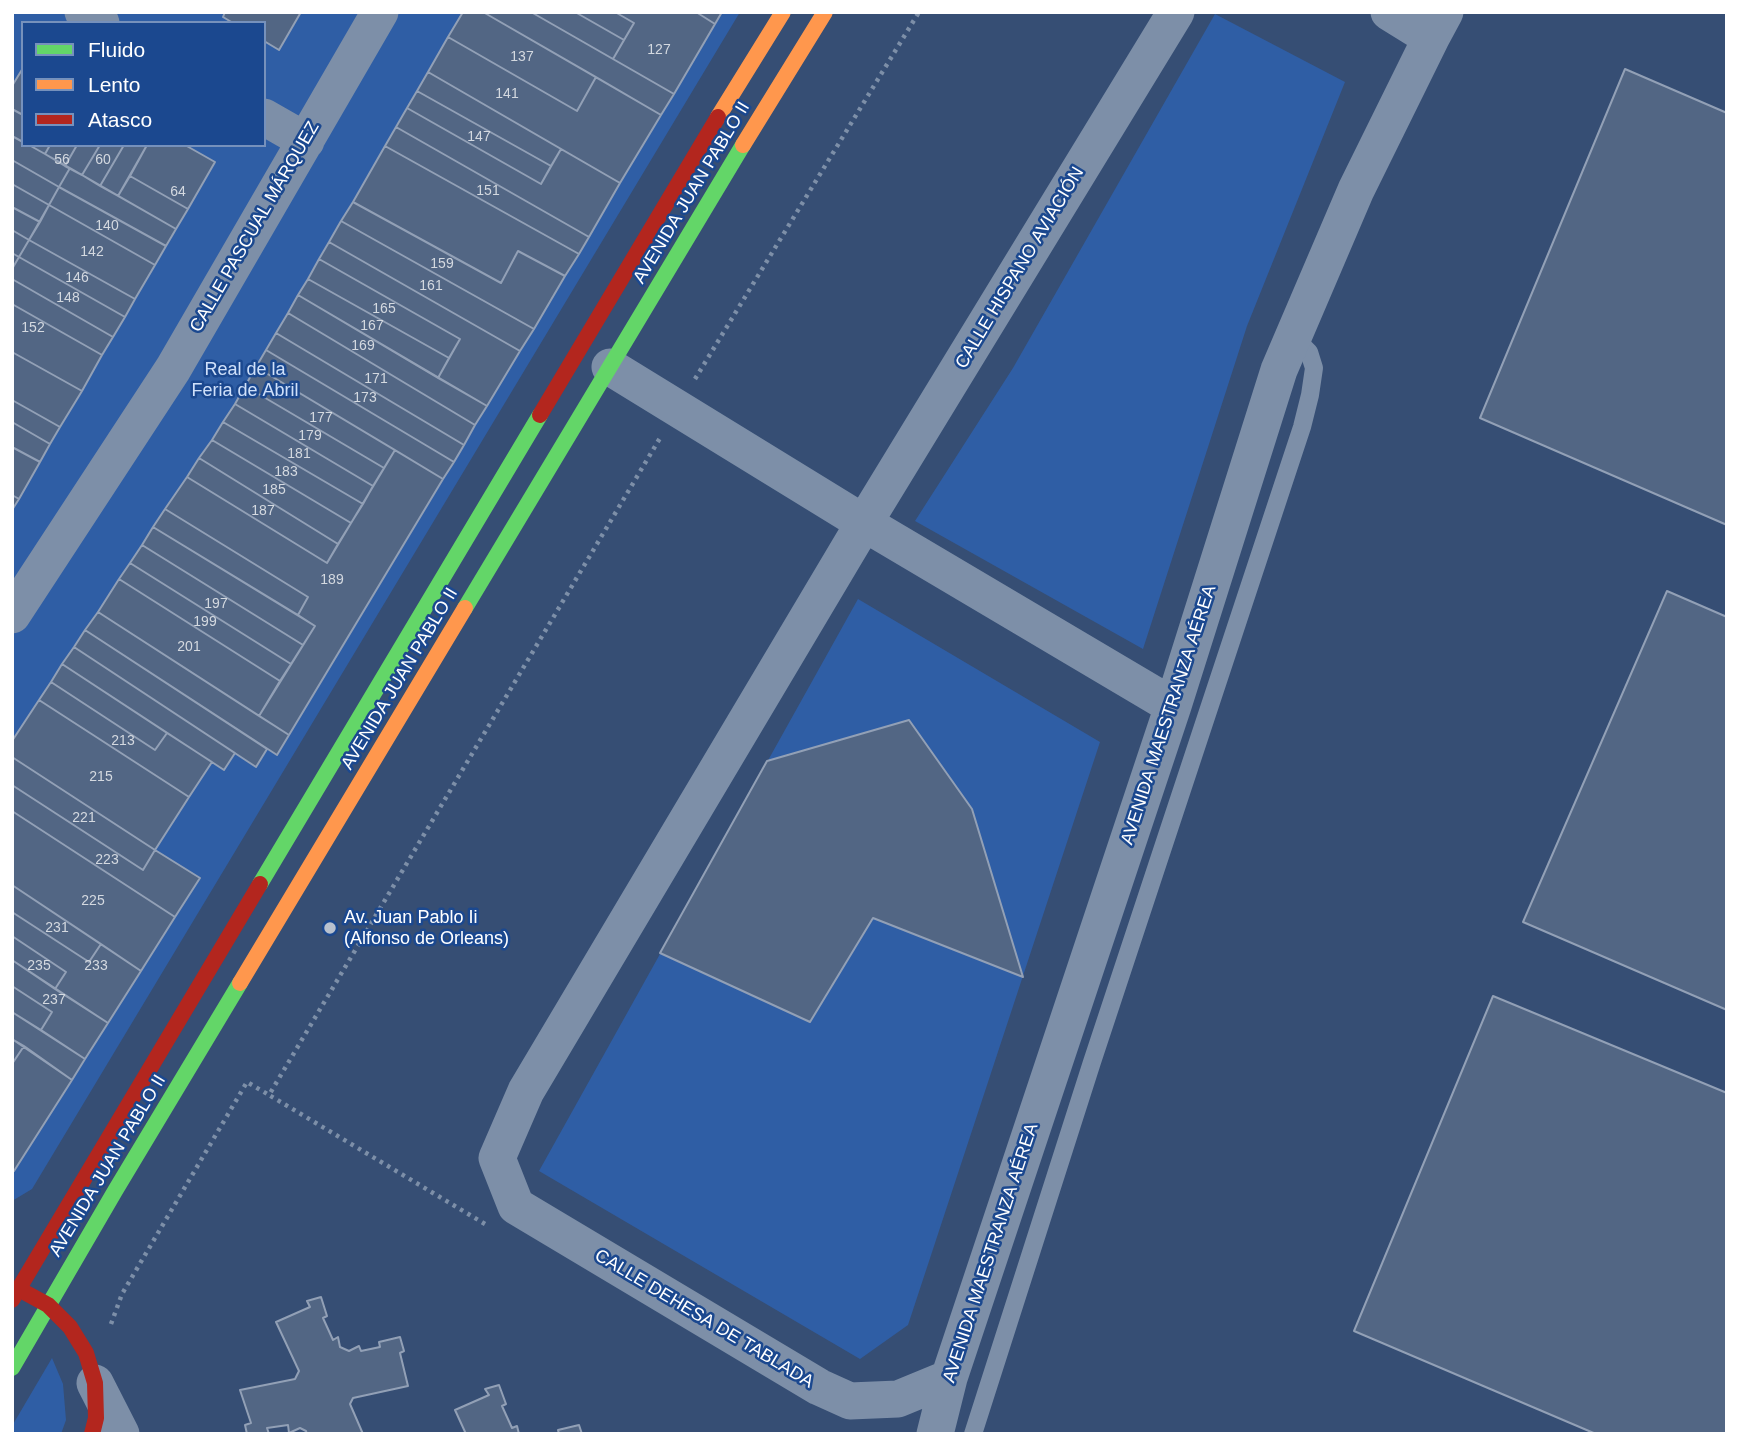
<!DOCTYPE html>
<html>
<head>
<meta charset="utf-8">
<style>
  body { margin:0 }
  #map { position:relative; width:1739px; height:1446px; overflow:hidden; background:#364e74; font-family:Helvetica,sans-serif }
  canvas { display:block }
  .frame { position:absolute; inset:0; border:14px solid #fff; pointer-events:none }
  .legend { position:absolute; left:21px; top:21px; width:245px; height:126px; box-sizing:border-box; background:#1b488f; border:2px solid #7691bc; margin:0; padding:9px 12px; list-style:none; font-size:21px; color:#fff }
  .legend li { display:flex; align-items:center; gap:14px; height:35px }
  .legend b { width:35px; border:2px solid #7691bc }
</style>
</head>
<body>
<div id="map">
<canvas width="1739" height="1446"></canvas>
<div class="frame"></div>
<ul class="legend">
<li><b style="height:9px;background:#63d668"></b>Fluido</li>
<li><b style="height:9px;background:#ff974d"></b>Lento</li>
<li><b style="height:9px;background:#b3261e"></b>Atasco</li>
</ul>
</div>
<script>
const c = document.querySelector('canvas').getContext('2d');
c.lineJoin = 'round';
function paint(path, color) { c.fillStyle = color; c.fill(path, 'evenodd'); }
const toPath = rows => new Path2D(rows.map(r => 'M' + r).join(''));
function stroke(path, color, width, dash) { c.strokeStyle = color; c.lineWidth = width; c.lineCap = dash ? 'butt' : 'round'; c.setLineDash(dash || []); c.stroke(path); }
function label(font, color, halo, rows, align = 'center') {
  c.font = font + ' Helvetica,sans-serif'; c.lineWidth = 5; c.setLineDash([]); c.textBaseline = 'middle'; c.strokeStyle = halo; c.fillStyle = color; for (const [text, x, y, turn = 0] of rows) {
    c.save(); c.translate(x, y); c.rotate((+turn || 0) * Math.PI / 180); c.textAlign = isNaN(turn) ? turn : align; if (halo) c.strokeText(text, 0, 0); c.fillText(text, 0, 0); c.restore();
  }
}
paint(toPath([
  [12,12,740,12,32,1189,12,1201],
  [23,23,264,23,264,145,23,145],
  [1215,14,1345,82,1247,326,1143,649,915,521,1013,368],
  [858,599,1100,742,908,1325,860,1359,539,1171],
  [52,1358,63,1384,66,1420,61,1434,12,1434,12,1426]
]), '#2f5ea5');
const building = toPath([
  [225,12,301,12,279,50,264,41,264,23,233,23,223,17,225,12],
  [463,12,483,12,596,77,577,111,448,37,463,12],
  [483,12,531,12,674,94,661,115,483,12],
  [531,12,575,12,624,40,613,59,531,12],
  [575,12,615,12,634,23,624,40,575,12],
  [615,12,696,12,715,24,674,94,613,59,634,23,615,12],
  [696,12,722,12,715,24,696,12],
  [448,37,577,111,596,77,661,115,620,183,428,72,448,37],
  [23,68,23,115,12,109,12,86,23,68],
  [1625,69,1727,113,1727,525,1480,418,1625,69],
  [428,72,561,149,551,166,417,91,428,72],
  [417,91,551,166,541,184,407,108,417,91],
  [407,108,541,184,561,149,620,183,589,237,396,127,407,108],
  [12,109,23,115,23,142,12,136,12,109],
  [396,127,589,237,579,254,385,146,396,127],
  [12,136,23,142,23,145,29,145,70,168,59,187,12,160,12,136],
  [29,145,50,145,45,154,29,145],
  [50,145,77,145,65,166,45,154,50,145],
  [77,145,100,145,82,175,65,166,77,145],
  [100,145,124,145,100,186,82,175,100,145],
  [124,145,147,145,118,196,100,186,124,145],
  [147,145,185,145,215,162,188,209,130,176,147,145],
  [385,146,579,254,565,276,518,251,501,283,353,202,385,146],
  [12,160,59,187,49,205,12,184,12,160],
  [70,168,176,229,166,246,59,187,70,168],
  [130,176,188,209,176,229,118,196,130,176],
  [12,184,49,205,40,222,12,207,12,184],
  [59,187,166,246,155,265,49,205,59,187],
  [353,202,501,283,518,251,565,276,534,329,341,221,353,202],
  [49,205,155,265,135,299,29,240,49,205],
  [12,207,40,222,29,240,12,230,12,207],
  [341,221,534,329,520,351,329,242,341,221],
  [12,230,29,240,19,257,12,253,12,230],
  [29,240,135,299,125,317,19,257,29,240],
  [329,242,520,351,487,406,438,378,460,339,319,259,329,242],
  [12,253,19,257,12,269,12,253],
  [19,257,125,317,113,337,12,279,12,269,19,257],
  [319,259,460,339,449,358,308,279,319,259],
  [12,279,113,337,102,355,12,304,12,279],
  [308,279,449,358,438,378,298,295,308,279],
  [298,295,487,406,475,425,288,313,298,295],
  [12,304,102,355,82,391,12,352,12,304],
  [288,313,475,425,464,445,276,333,288,313],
  [276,333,464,445,454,462,266,350,276,333],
  [266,350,454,462,443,479,256,367,266,350],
  [12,352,82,391,60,427,12,400,12,352],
  [256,367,395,450,384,468,245,386,256,367],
  [245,386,384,468,373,486,235,404,245,386],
  [12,400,60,427,50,444,12,422,12,400],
  [235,404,373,486,363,504,223,422,235,404],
  [12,422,50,444,40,462,12,447,12,422],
  [223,422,363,504,351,523,212,440,223,422],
  [212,440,351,523,338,544,199,458,212,440],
  [12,447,40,462,19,499,12,495,12,447],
  [395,450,443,479,289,735,259,716,315,626,298,615,308,597,165,509,187,477,327,563,395,450],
  [199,458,338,544,327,563,187,477,199,458],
  [12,495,19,499,12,510,12,495],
  [165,509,308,597,298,615,153,527,165,509],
  [153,527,315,626,303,645,142,545,153,527],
  [142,545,303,645,291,664,130,563,142,545],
  [130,563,291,664,280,681,119,579,130,563],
  [119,579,280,681,259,716,98,612,119,579],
  [1667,591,1727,617,1727,1010,1523,922,1667,591],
  [98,612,289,735,277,755,85,630,98,612],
  [85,630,267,749,256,767,74,647,85,630],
  [74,647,235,753,224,770,62,664,74,647],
  [62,664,167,733,155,750,51,682,62,664],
  [51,682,155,750,167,733,212,762,189,797,39,700,51,682],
  [39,700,189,797,155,850,12,757,12,741,39,700],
  [909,720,972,809,1023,977,873,918,810,1022,660,953,767,761,909,720],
  [12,757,155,850,143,870,12,785,12,757],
  [12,785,143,870,155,850,200,878,175,917,12,811,12,785],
  [12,811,175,917,141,971,12,885,12,811],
  [12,885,101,944,89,962,12,912,12,885],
  [12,912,89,962,101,944,141,971,108,1023,55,989,66,972,12,936,12,912],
  [12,936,66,972,55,989,12,960,12,936],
  [12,960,108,1023,85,1059,41,1030,52,1012,12,986,12,960],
  [12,986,52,1012,41,1030,12,1012,12,986],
  [1493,996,1727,1093,1727,1434,1596,1434,1354,1331,1493,996],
  [12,1012,85,1059,72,1080,12,1039,12,1012],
  [12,1039,24,1046,12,1064,12,1039],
  [24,1046,72,1080,14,1171,12,1169,12,1064,24,1046],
  [321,1297,327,1316,323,1318,333,1340,338,1337,340,1347,349,1351,359,1346,361,1351,380,1347,379,1342,400,1337,404,1351,400,1353,408,1386,353,1398,350,1404,363,1434,307,1434,306,1431,300,1428,289,1433,288,1425,267,1428,269,1434,247,1434,245,1425,251,1423,240,1390,295,1379,299,1371,276,1322,310,1307,307,1301,321,1297],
  [499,1385,506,1404,502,1406,512,1428,517,1426,519,1434,466,1434,455,1410,489,1395,485,1389,499,1385],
  [579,1425,582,1434,559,1434,558,1430,579,1425]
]);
paint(building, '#526684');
stroke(building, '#92a0b6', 2);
stroke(toPath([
  [695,379,919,12],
  [485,1224,269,1095,660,438],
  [111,1324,122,1294,247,1082,269,1095]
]), '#7d8fa8', 4.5, [3.5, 5]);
stroke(toPath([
  [973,1434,1092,1062,1302,427,1310,395,1314,368,1309,352,1293,336]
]), '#7d8fa8', 18);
stroke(toPath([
  [83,12,101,23],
  [1389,12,1431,38],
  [264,117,306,141],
  [610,367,864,523,1173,706],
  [12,615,173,369,380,12],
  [949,1378,898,1399,850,1401,819,1387,516,1206,497,1158,526,1091,864,523,1176,12],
  [95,1383,121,1434],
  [935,1434,949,1378,1173,706,1279,370,1356,190,1431,38,1445,12]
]), '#7d8fa8', 37);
stroke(toPath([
  [465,608,743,145],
  [260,884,540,415],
  [12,1368,115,1191,240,983]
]), '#63d668', 16);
stroke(toPath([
  [718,117,783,12],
  [743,145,825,12],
  [240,983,465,608]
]), '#ff974d', 16);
stroke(toPath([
  [540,415,718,117],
  [26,1293,48,1305,70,1327,86,1353,95,1383,96,1418,92,1434],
  [12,1300,260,884]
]), '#b3261e', 16);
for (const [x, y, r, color] of [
  [330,928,7,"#b9c1ce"]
]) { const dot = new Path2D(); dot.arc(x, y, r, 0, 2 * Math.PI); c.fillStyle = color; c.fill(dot); stroke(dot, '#1b488f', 2.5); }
label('14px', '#d4d9e0', null, [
  ["127",659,50],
  ["137",522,57],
  ["141",507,94],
  ["147",479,137],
  ["56",62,160],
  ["60",103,160],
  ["151",488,191],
  ["64",178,192],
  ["140",107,226],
  ["142",92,252],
  ["159",442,264],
  ["146",77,278],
  ["161",431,286],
  ["148",68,298],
  ["165",384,309],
  ["167",372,326],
  ["152",33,328],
  ["169",363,346],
  ["171",376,379],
  ["173",365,398],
  ["177",321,418],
  ["179",310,436],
  ["181",299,454],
  ["183",286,472],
  ["185",274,490],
  ["187",263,511],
  ["189",332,580],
  ["197",216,604],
  ["199",205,622],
  ["201",189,647],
  ["213",123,741],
  ["215",101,777],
  ["221",84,818],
  ["223",107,860],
  ["225",93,901],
  ["231",57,928],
  ["235",39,966],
  ["233",96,966],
  ["237",54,1000]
]);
label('18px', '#fff', '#1b488f', [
  ["AVENIDA JUAN PABLO II",692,193,-59],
  ["CALLE PASCUAL MÁRQUEZ",255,227,-60],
  ["CALLE HISPANO AVIACIÓN",1020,268,-59],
  ["AVENIDA JUAN PABLO II",400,679,-59],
  ["AVENIDA MAESTRANZA AÉREA",1169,715,-72],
  ["AVENIDA JUAN PABLO II",108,1166,-59],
  ["AVENIDA MAESTRANZA AÉREA",991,1253,-72],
  ["CALLE DEHESA DE TABLADA",704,1319,31]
]);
label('18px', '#cfe0fa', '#1b488f', [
  ["Real de la",245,370],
  ["Feria de Abril",245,391]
]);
label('18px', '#fff', '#1b488f', [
  ["Av. Juan Pablo Ii",344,918],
  ["(Alfonso de Orleans)",344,939]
], 'left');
</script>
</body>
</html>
